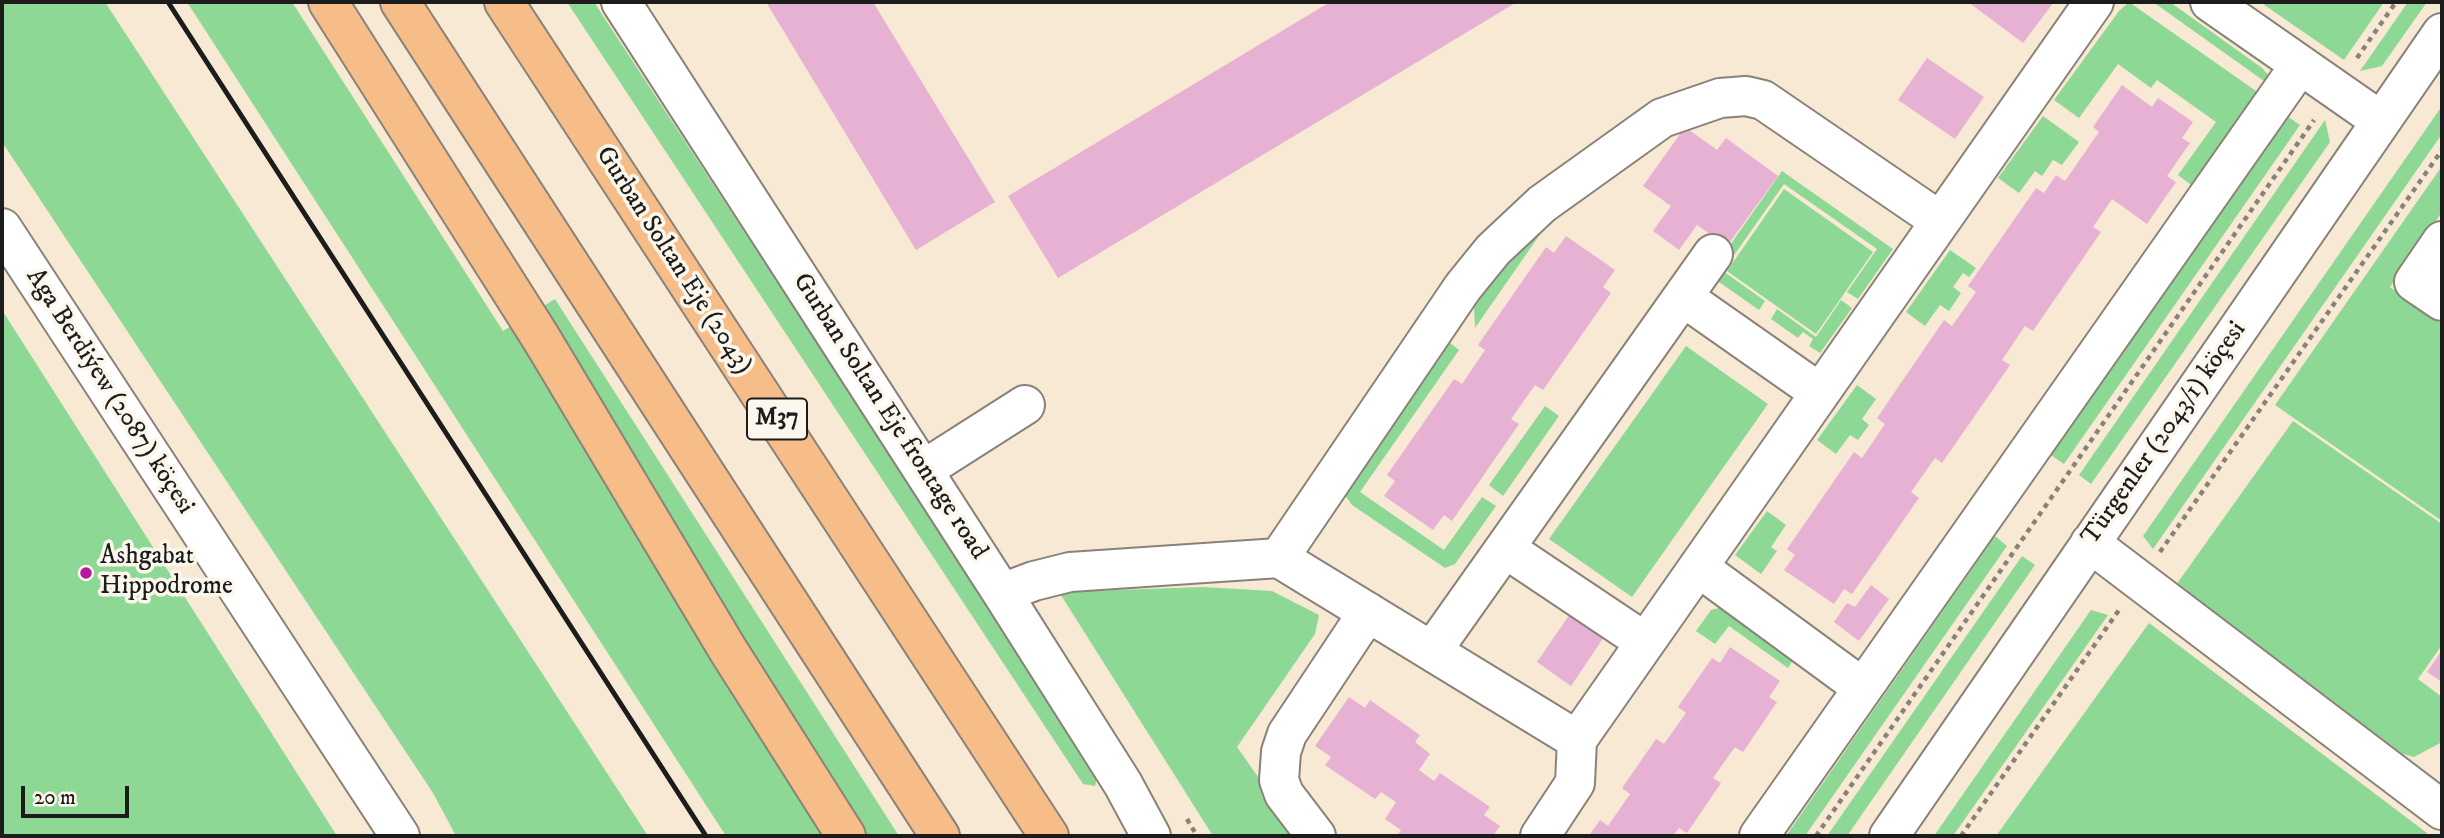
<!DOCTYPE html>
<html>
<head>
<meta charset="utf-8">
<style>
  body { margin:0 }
  #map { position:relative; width:2444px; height:838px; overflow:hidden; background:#f7e9d3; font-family:"IM FELL DW Pica",serif }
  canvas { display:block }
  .frame { position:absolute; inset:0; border:4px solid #1c1c1c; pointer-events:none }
  .scale { position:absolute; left:21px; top:786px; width:108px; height:32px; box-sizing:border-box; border:4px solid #1c1c1c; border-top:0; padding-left:9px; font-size:21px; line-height:24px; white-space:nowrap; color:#1c1c1c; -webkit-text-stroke:5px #fbf7ec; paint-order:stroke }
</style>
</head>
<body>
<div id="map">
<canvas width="2444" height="838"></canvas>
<div class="frame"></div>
<div class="scale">20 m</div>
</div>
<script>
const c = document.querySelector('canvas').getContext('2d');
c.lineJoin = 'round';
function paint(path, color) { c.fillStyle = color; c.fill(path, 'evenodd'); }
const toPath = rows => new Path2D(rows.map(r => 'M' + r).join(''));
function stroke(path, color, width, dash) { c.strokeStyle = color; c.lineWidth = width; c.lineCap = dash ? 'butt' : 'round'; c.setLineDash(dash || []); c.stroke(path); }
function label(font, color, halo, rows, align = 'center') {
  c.font = font + ' "IM FELL DW Pica",serif'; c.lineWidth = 7; c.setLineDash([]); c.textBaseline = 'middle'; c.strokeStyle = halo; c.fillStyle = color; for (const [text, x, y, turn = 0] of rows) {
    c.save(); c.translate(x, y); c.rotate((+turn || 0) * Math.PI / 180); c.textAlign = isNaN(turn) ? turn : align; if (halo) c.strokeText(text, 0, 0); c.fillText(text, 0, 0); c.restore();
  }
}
paint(toPath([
  [2,2,105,2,648,836,456,836,433,793,2,142],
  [187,2,292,2,503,331,555,299,899,836,726,836],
  [567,2,594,2,1098,774,1095,786,1083,784],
  [2129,2,2266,98,2199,191,2178,175,2216,122,2157,80,2151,88,2118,64,2079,118,2054,100,2119,11],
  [2153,2,2170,2,2262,68,2270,77,2271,86],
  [2260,2,2384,2,2344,60],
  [2408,2,2427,2,2382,66,2360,71],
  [2442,106,2442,134,2153,549,2143,536],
  [2043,116,2079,142,2062,165,2053,160,2042,176,2035,171,2019,193,1998,178],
  [2287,116,2300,125,2064,464,2051,455],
  [2325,120,2330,142,2091,484,2079,475],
  [2442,166,2442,212,2390,287,2442,324,2442,521,2275,405],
  [1782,171,1893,249,1858,299,1847,292,1877,249,1784,184,1723,271,1765,301,1759,310,1709,275],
  [1784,189,1873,252,1816,334,1727,271],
  [1552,217,1475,328,1474,307,1485,282],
  [1950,250,1976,268,1969,277,1963,273,1953,287,1961,293,1949,311,1940,305,1925,326,1906,312],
  [1841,300,1852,308,1820,353,1809,346,1813,339,1803,332,1798,338,1771,319,1777,309,1816,337],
  [2,310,337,836,2,836],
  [1445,339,1459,350,1360,492,1444,550,1482,497,1496,506,1455,564,1445,568,1352,505,1344,494],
  [1686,346,1768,404,1632,597,1549,539],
  [1857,385,1876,399,1862,419,1869,425,1858,440,1850,435,1836,454,1817,440],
  [1545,406,1559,416,1503,496,1489,485],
  [2293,421,2442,524,2442,645,2418,679,2442,697,2442,742,2414,757,2403,754,2176,585],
  [1767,511,1786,525,1771,547,1777,551,1761,574,1735,555],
  [1995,536,2007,546,1805,836,1786,836],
  [2022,556,2035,565,1847,836,1827,836],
  [1204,587,1272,591,1319,615,1315,634,1237,747,1300,836,1213,836,1059,592],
  [1723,607,1795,657,1788,668,1729,626,1715,644,1696,631,1711,610],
  [2091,610,2108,615,1953,836,1934,836],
  [2149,623,2427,833,2425,836,1996,836]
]), '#8ed895');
paint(toPath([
  [766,2,873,2,995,202,916,250],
  [1330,2,1517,2,1058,278,1008,196],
  [1968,2,2054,2,2023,43],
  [1927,58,1984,97,1955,139,1898,100],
  [2122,85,2152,107,2158,98,2193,122,2182,138,2190,143,2167,176,2176,182,2147,224,2112,199,2093,227,2101,232,2033,331,2025,326,2002,360,2010,365,1942,463,1935,458,1911,492,1919,498,1852,594,1844,589,1834,604,1784,570,1795,555,1787,549,1854,452,1862,458,1885,424,1877,418,1944,320,1952,326,1976,292,1968,286,2036,188,2044,193,2056,175,2065,181,2099,132,2093,127],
  [1685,127,1717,150,1726,138,1778,176,1727,246,1697,225,1679,250,1653,231,1671,206,1643,186],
  [1566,236,1615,270,1603,287,1611,293,1543,390,1535,385,1511,419,1519,424,1452,521,1444,515,1433,530,1384,496,1395,481,1387,475,1454,379,1462,384,1485,350,1478,345,1546,247,1554,253],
  [1871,585,1889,599,1859,641,1834,622,1847,603,1855,607],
  [1570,614,1604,637,1571,686,1537,662],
  [1730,647,1780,681,1769,697,1777,702,1743,752,1735,747,1713,778,1721,783,1687,833,1679,828,1673,836,1589,836,1600,820,1608,826,1630,794,1622,788,1656,739,1664,744,1686,713,1678,707,1712,658,1720,663],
  [2442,650,2442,682,2427,672],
  [1349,697,1365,708,1370,700,1420,735,1415,742,1430,754,1419,770,1434,781,1440,773,1490,807,1484,815,1500,826,1493,836,1397,836,1401,830,1385,819,1396,802,1381,792,1375,799,1325,765,1331,757,1315,746]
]), '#e7b1d4');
const minor = toPath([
  [621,2,1002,593,1123,784,1151,836],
  [2210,2,2381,121],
  [2,228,400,836],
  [2442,241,2414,282,2442,301],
  [1683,297,1820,393],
  [923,470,1025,405],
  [2090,543,2442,810],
  [1506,549,1645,642],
  [1279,558,1463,287,1493,250,1542,204,1662,118,1720,98,1746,96,1763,100,1940,221],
  [1698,567,1863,688,2300,65],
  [1002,593,1034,581,1070,572,1279,558,1577,740,2094,2],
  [1432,651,1713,254],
  [1316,836,1284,794,1279,780,1281,752,1287,734,1368,612],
  [1540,836,1575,783,1577,740],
  [1759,836,1863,688],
  [1889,836,2442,33]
]);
const highway = toPath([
  [328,2,541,338,728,650,846,836],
  [400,2,940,836],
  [504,2,1049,836]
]);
stroke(minor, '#8a8278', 42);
stroke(highway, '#8a8278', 42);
stroke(toPath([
  [2357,58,2396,2],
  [2160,552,2442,150],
  [1187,819,1197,836],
  [1816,836,2314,120],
  [1961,836,2119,610]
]), '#8a8278', 4.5, [5, 5]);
stroke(minor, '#fff', 38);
stroke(highway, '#f7bd88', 38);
stroke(toPath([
  [168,2,706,836]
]), '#1c1c1c', 5);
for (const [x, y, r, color] of [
  [86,573,7,"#b5179e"]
]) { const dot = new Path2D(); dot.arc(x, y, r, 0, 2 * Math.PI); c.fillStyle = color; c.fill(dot); stroke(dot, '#fbf7ec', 2.5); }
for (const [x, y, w] of [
  [777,419,60]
]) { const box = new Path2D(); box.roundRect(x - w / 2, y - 20.5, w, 41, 5); c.fillStyle = '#fbf7ec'; c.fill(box); stroke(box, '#1c1c1c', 2); }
label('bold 24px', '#1c1c1c', null, [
  ["M37",777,419]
]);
label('26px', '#1c1c1c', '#fbf7ec', [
  ["Gurban Soltan Eje (2043)",673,261,57],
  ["Aga Berdiýew (2087) köçesi",109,392,57],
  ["Gurban Soltan Eje frontage road",889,417,57],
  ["Türgenler (2043/1) köçesi",2165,434,-55]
]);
label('26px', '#1c1c1c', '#fbf7ec', [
  ["Ashgabat",100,558],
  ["Hippodrome",100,588]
], 'left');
</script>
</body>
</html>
